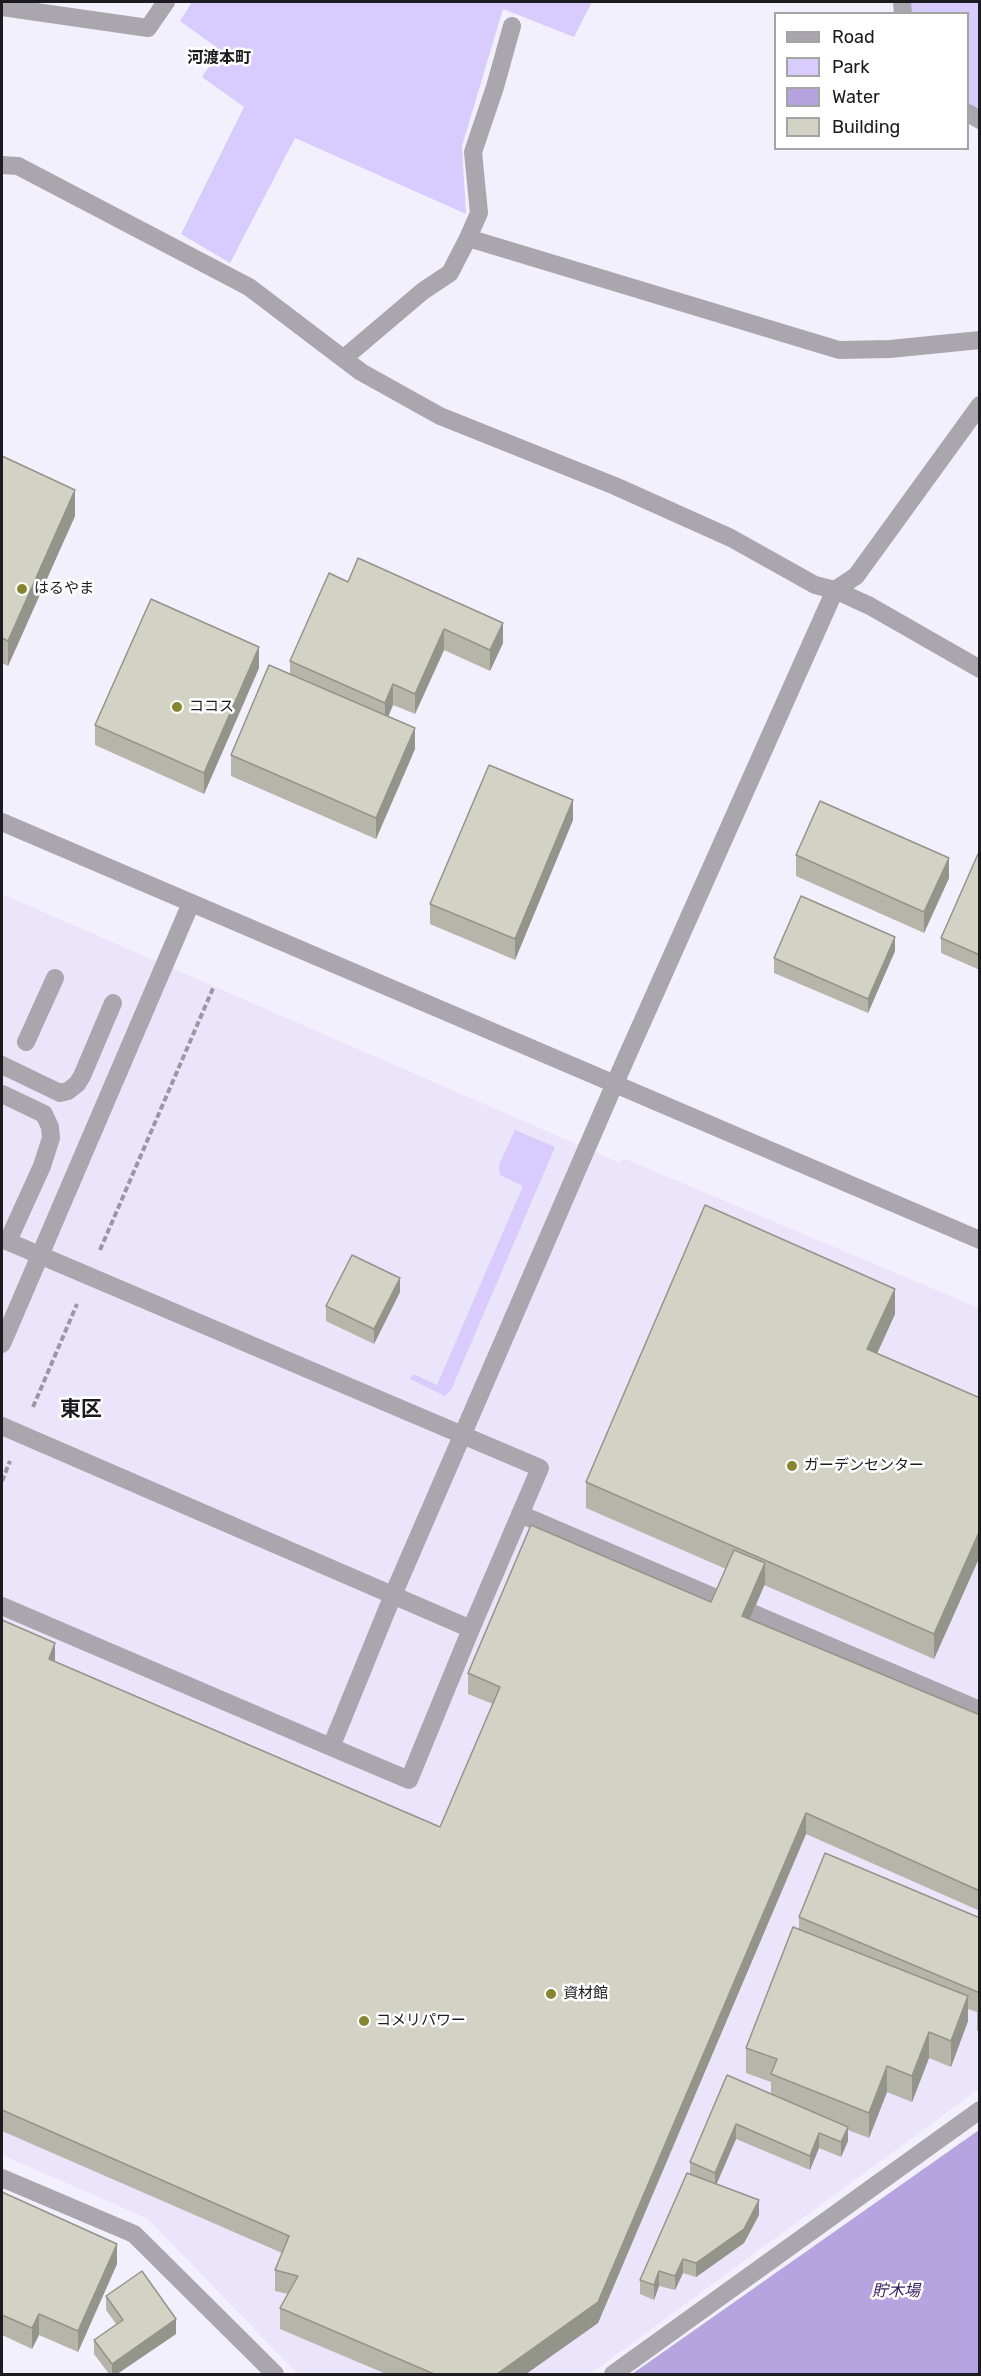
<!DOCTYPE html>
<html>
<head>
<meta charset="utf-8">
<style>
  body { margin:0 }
  #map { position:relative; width:981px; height:2376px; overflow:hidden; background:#f3f0fe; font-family:Rubik,sans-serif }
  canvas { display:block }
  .frame { position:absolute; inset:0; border:3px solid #1c1b1f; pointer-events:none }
  .legend { position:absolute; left:774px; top:12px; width:195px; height:138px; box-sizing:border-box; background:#fff; border:2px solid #a4a4a5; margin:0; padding:8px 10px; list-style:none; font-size:18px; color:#1c1b1f }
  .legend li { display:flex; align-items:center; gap:12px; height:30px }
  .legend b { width:30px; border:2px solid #a4a4a5 }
</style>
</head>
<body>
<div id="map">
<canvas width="981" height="2376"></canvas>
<div class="frame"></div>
<ul class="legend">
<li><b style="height:8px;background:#a9a7ad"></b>Road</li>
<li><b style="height:16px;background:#d8cbfe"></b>Park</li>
<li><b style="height:16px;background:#b5a4e0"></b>Water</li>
<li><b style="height:16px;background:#d2d3c5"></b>Building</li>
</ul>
</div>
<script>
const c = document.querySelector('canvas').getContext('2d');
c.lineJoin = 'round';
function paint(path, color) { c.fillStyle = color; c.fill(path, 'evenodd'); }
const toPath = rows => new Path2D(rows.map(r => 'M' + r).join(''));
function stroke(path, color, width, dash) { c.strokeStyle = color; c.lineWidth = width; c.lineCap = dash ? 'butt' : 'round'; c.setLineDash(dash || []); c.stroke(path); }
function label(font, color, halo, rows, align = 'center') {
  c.font = font + ' Rubik,"Noto Sans JP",sans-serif'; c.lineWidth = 5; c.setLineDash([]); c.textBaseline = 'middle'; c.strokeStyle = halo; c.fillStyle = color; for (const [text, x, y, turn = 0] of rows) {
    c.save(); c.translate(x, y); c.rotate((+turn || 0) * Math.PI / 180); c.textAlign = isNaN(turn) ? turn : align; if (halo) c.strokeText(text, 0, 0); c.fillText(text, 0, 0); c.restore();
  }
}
paint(toPath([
  [2,894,620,1163,623,1158,979,1308,979,2089,590,2374,298,2374,148,2219,2,2155]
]), '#ebe5fb');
paint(toPath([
  [192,2,592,2,574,37,503,9,462,146,466,214,295,138,230,263,181,234,244,107,202,77,220,50,180,21],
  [902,2,979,2,979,120,968,113,968,14,903,13],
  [515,1130,555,1147,451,1390,445,1396,410,1379,413,1374,437,1385,523,1186,500,1175,499,1165]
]), '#d8cbfe');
paint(toPath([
  [979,2130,979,2374,632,2374]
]), '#b5a4e0');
stroke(toPath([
  [100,1250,214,986],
  [33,1407,77,1304],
  [2,1481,10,1461]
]), '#9a98a2', 4, [6, 3]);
stroke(toPath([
  [26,1042,55,978],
  [2,1065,60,1093,68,1091,77,1084,82,1076,113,1003],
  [2,1094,44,1114,50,1127,51,1138,42,1166,8,1241],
  [2,1239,540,1468,471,1629,409,1780,331,1747],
  [2,1344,191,903],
  [2,1426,471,1629],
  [520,1514,721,1600],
  [2,1606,331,1747,393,1595,615,1083],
  [752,1613,980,1710]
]), '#a9a7ad', 18);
stroke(toPath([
  [902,2,903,14],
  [2,7,148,28,166,2],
  [968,113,980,120],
  [2,165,18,166,249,287,361,372,440,416,615,486,731,538,815,585,835,590,870,606,980,669],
  [468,238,839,350,890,349,980,340],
  [344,358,423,291,450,273,468,238,479,213,473,152,495,87,512,26],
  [615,1083,835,590,856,576,980,405],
  [2,2178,134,2234,275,2374],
  [613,2374,980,2110]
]), '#a9a7ad', 18);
stroke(toPath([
  [2,822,980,1240]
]), '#a9a7ad', 18);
paint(toPath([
  [2,456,75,516,8,666,2,663],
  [348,582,503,643,490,671,444,650,415,714,393,705,388,717,415,749,376,839,231,776,231,755,290,674,290,661],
  [259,668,204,794,95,745,95,725],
  [573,820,515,960,430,924,430,904],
  [796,855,949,878,924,933,796,876],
  [980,855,980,970,941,953,941,938],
  [895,951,868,1013,774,973,774,958],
  [400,1292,374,1344,326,1321,326,1306],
  [895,1314,877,1354,980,1398,980,1556,934,1659,764,1585,750,1619,980,1715,980,1911,806,1834,598,2323,526,2374,386,2374,280,2329,280,2308,288,2294,275,2291,275,2270,282,2253,2,2131,2,1620,55,1662,440,1827,493,1704,468,1694,468,1673,711,1602,726,1569,586,1508,586,1482],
  [799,1917,980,1918,980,2032,977,2031,977,2012,968,2009,968,2021,951,2067,929,2058,912,2102,887,2092,869,2138,848,2130,848,2141,841,2157,819,2148,810,2170,736,2139,716,2184,759,2215,744,2243,696,2277,683,2273,675,2290,659,2286,654,2300,640,2294,640,2280,690,2174,690,2162,771,2094,771,2082,746,2073,746,2048,799,1930],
  [2,2192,117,2264,78,2352,39,2335,32,2349,2,2335],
  [106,2296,176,2334,117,2374,109,2374,94,2354,94,2340,116,2324,106,2310]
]), '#b5b5a9');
paint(toPath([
  [75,490,75,516,8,666,8,641],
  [503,623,503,643,490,671,490,650],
  [444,629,444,650,415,714,415,694],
  [259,647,259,668,204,794,204,773],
  [393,684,393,705,385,724,385,703],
  [415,728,415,749,376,839,376,818],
  [573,800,573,820,515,960,515,939],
  [949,858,949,878,924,933,924,912],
  [895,937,895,951,868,1013,868,999],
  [400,1278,400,1292,374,1344,374,1329],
  [895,1289,895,1314,867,1375,867,1349],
  [980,1530,980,1556,934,1659,934,1634],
  [765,1563,765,1584,742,1636,742,1616],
  [55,1643,55,1664,49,1659],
  [806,1813,806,1834,598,2323,526,2374,497,2374],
  [968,1996,968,2021,951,2067,951,2041],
  [929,2032,929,2058,912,2102,912,2076],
  [887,2066,887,2092,869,2138,869,2113],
  [736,2124,736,2139,715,2188,715,2173],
  [848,2127,848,2141,841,2157,841,2142],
  [819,2133,819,2148,810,2170,810,2156],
  [759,2200,759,2215,744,2243,696,2277,696,2263],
  [117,2244,117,2264,78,2352,78,2331],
  [683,2259,683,2273,675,2290,675,2276],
  [659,2271,659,2286,654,2300,654,2285],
  [39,2314,39,2335,32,2349,32,2328],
  [176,2319,176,2334,117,2374,112,2374,112,2364]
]), '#93948a');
const building = toPath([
  [2,456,75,490,8,641,2,638,2,456],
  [358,558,503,623,490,650,444,629,415,694,393,684,385,703,290,661,329,573,348,582,358,558],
  [151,599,259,647,204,773,95,725,151,599],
  [269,665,415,728,376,818,231,755,269,665],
  [489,765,573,800,515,939,430,904,489,765],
  [820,801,949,858,924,912,796,855,820,801],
  [978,854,980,855,980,955,941,938,978,854],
  [801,896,895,937,868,999,774,958,801,896],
  [705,1205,895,1289,867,1349,980,1398,980,1530,934,1634,586,1482,705,1205],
  [352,1255,400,1278,374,1329,326,1306,352,1255],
  [531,1525,711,1602,734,1550,765,1563,742,1616,980,1715,980,1891,806,1813,598,2302,497,2374,434,2374,280,2308,298,2276,275,2270,289,2236,2,2110,2,1620,55,1643,49,1659,440,1827,500,1687,468,1673,531,1525],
  [825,1853,980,1918,980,1993,799,1917,825,1853],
  [793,1927,968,1996,951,2041,929,2032,912,2076,887,2066,869,2113,771,2074,777,2059,746,2048,793,1927],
  [727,2075,848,2127,841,2142,819,2133,810,2156,736,2124,715,2173,690,2162,727,2075],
  [687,2173,759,2200,744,2229,696,2263,683,2259,675,2276,659,2271,654,2285,640,2280,687,2173],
  [2,2192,117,2244,78,2331,39,2314,32,2328,2,2315,2,2192],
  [142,2271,176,2319,112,2364,94,2340,123,2320,106,2296,142,2271]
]);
paint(building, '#d2d3c5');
stroke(building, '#93948a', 1.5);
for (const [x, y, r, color] of [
  [22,589,6,"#848630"],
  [177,707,6,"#848630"],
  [792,1466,6,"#848630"],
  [551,1994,6,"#848630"],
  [364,2021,6,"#848630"]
]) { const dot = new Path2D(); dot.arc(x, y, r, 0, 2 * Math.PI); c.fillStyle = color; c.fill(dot); stroke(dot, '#fff', 2); }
label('15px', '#1c1b1f', '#fff', [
  ["はるやま",34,589],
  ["ココス",189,707],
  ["ガーデンセンター",804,1466],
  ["資材館",563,1994],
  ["コメリパワー",376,2021]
], 'left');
label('bold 16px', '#1c1b1f', '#fff', [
  ["河渡本町",219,58]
]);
label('italic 16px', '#371b61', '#fff', [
  ["貯木場",896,2291]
]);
label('bold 21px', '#1c1b1f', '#fff', [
  ["東区",81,1410]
]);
</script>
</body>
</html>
